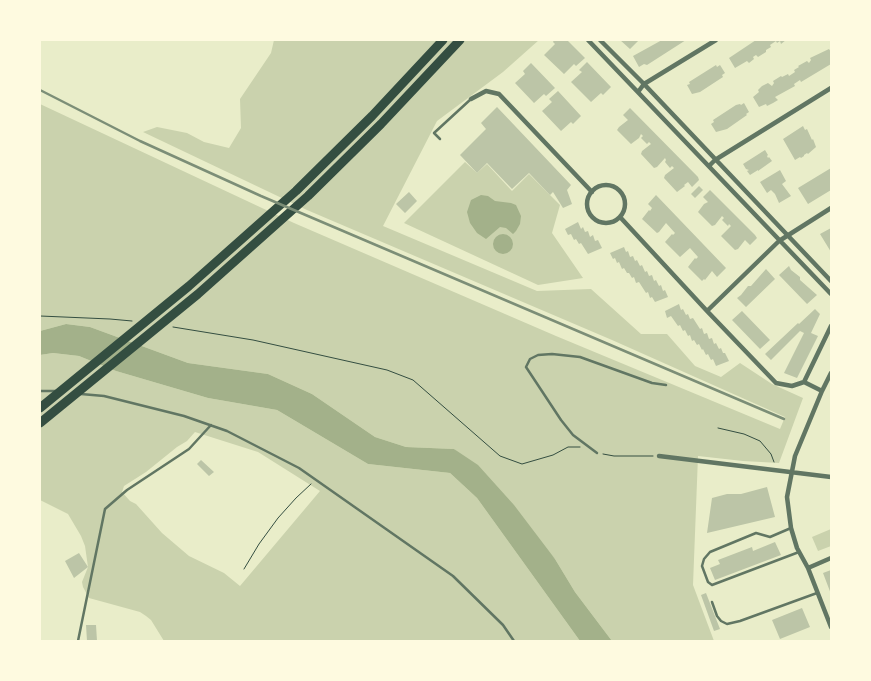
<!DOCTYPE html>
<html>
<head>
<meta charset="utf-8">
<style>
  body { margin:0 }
  #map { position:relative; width:871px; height:681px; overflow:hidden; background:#e9edc9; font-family:Mulish,sans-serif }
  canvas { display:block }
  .frame { position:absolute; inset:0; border:41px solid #fefae0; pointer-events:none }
</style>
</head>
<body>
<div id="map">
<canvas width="871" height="681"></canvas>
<div class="frame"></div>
</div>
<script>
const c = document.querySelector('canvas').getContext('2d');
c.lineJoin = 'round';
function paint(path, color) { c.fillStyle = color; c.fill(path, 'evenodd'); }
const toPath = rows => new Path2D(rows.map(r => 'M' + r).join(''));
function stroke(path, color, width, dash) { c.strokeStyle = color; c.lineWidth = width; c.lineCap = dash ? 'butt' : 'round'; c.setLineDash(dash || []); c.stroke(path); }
paint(toPath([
  [274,40,539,40,503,72,437,121,383,226,537,291,591,289,641,334,667,334,695,366,721,377,740,363,772,384,803,398,779,463,743,461,698,456,693,585,714,641,612,641,575,592,555,559,454,449,406,447,375,437,312,394,268,374,188,363,90,327,66,324,40,331,40,104,294,223,556,336,780,429,785,417,612,340,307,210,143,132,157,127,187,133,204,142,229,148,241,128,240,99,271,53],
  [465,162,477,173,487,164,512,191,529,174,560,205,552,233,583,278,538,285,404,223],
  [53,353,79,356,116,371,208,398,277,410,368,464,450,473,477,498,580,641,164,641,151,620,146,616,140,612,89,598,83,587,82,582,88,567,85,546,81,536,68,514,40,500,40,355],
  [195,432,258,452,320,491,240,586,224,573,189,556,162,533,136,504,130,501,122,492,124,486,146,472,177,447,187,441],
  [831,529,831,546,818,551,812,537]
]), '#cad2ad');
paint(toPath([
  [481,195,488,196,495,201,511,203,516,205,521,216,520,224,516,231,513,234,506,228,500,227,486,239,477,233,470,223,467,212,471,200],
  '493 244a10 10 0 1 1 20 0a10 10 0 1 1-20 0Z',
  [66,324,90,327,188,363,268,374,312,394,375,437,406,447,454,449,478,465,514,505,555,559,575,592,612,641,580,641,477,498,450,473,368,464,277,410,208,398,116,371,79,356,53,353,40,355,40,331]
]), '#a3b18a');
paint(toPath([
  [554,40,567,40,585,58,576,66,574,64,564,74,544,55,555,44,553,42],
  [620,40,639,40,630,49],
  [662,40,686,40,647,65,644,64,639,67,633,56],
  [756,40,786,40,781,44,780,41,777,43,776,41,770,45,771,47,766,50,766,52,758,57,756,55,753,57,754,59,749,63,747,61,735,68,729,58],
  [829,49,831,52,831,64,801,82,800,80,794,84,795,86,775,97,778,100,773,103,767,106,766,104,759,107,753,97,759,92,758,90,762,86,768,83,772,86,774,83,773,81,781,76,782,77,788,74,789,76,795,72,794,70,799,67,798,66,807,61,809,63,811,60,810,58],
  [587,62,611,87,603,95,601,93,591,102,571,82,582,72,579,70],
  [531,63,555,88,546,96,544,94,534,103,515,83,525,74,523,71],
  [716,65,717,67,720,65,725,73,722,75,723,77,700,92,692,94,687,85,690,84,689,82],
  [558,91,581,116,573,124,571,122,561,131,542,111,552,102,549,99],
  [744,103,749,112,746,114,747,115,727,129,716,132,711,124,714,122,713,120,736,105,740,104,741,105],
  [497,107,571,185,567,190,572,204,563,208,553,192,550,195,529,173,512,189,487,163,477,173,460,155,486,129,481,123],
  [630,108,698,177,699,180,692,187,688,182,684,185,685,186,677,192,664,178,665,175,674,168,672,166,670,168,665,162,666,160,665,158,657,167,654,168,641,154,642,151,651,144,649,142,647,144,641,138,643,136,641,134,639,138,631,144,617,130,619,127,628,120,623,115],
  [803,126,805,130,807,129,812,140,813,139,816,147,808,154,807,153,804,155,804,156,801,158,800,157,795,160,783,139],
  [765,150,768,155,767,156,768,158,769,157,772,161,758,171,758,170,750,175,747,171,749,170,746,169,743,164],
  [831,168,831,190,808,204,798,188],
  [780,170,786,181,782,184,791,196,779,203,775,194,771,190,767,193,760,182],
  [699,186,703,190,695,198,691,194],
  [710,190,755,235,757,238,750,245,745,240,738,249,735,250,721,236,731,226,729,224,728,226,722,220,724,218,722,216,715,225,712,226,698,212,704,204,708,202,703,197],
  [409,192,417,201,405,213,396,204],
  [656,195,726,268,717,277,712,271,705,280,704,279,702,281,688,267,695,258,696,259,698,257,690,248,680,257,665,242,672,234,673,235,675,233,666,223,659,232,657,233,642,219,649,210,650,211,652,208,648,204],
  [578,222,581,229,583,227,585,232,588,231,590,237,593,235,595,241,598,240,602,248,588,254,581,243,579,244,576,239,574,240,571,234,568,235,565,229],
  [831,228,831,252,820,234],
  [624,247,626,252,628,251,630,257,633,256,635,261,637,260,640,266,642,265,645,272,647,271,649,276,652,275,654,281,656,280,659,286,661,285,663,291,665,290,668,297,655,302,652,297,650,298,648,292,646,293,639,282,636,283,634,277,632,278,629,273,627,273,624,268,622,269,619,262,617,263,615,258,613,259,610,253],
  [789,266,791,270,800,277,800,280,817,295,807,304,779,275],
  [766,269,775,279,746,307,737,298,741,295,748,286,751,286],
  [679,304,681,310,683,309,686,315,688,314,690,319,693,318,700,329,702,328,704,334,707,333,709,339,712,338,714,344,716,343,719,349,721,348,723,353,725,353,729,361,716,366,713,359,711,360,708,354,706,355,703,349,702,350,699,344,697,345,694,340,692,341,690,335,688,336,685,330,683,331,680,325,678,326,671,316,667,318,665,311],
  [815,309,820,314,811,333,818,336,797,378,784,373,804,333,800,331,771,360,765,354,798,323,799,324],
  [742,311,770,340,760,349,732,320],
  [201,460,214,472,209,476,197,464],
  [767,487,775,517,707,533,712,498,727,494,741,494],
  [775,542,781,555,715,580,710,568,720,564,718,560,752,547,753,551],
  [79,553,88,567,74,578,65,561],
  [831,570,831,594,823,573],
  [706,593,720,629,714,631,701,595],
  [802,608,810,627,780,639,772,620],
  [86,625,96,625,97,641,87,641]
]), '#bcc5a7');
stroke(toPath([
  [40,316,110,319,132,321],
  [173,327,253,340,387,370,413,380,500,456,522,464,553,455,568,447,580,447],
  [718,428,744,434,760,441,771,454,774,462],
  [603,454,614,456,653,456],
  [244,569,259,544,278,518,296,498,311,484]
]), '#344e41', 1);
stroke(toPath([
  [440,139,434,133,471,99],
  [40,391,56,391],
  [81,394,104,396,184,416,227,431,299,468,453,576,503,625,514,641],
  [597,453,573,435,561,420,526,367,530,359,538,355,552,354,580,357,652,383,666,385],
  [791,528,770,537,756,533,710,552,704,559,702,566,708,582,712,585,799,552],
  [712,602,717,616,721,621,727,624,740,621,817,593],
  [78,641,105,509,127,490,189,449,211,425]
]), '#617663', 2.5);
stroke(toPath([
  [588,40,831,294],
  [600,40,644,84,831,281],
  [638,92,644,84,716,40],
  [471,99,486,91,499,94,592,192],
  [709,166,715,160,831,88],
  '587 204a19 19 0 1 1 38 0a19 19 0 1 1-38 0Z',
  [620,217,707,311,776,383,792,386,804,382,822,391],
  [707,311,779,241,831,208],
  [831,373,822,391,795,456,787,497,791,528,797,548,808,568,831,627],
  [804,382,831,326],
  [659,456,831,477],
  [808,568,831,558]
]), '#617663', 4.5);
stroke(toPath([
  [40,408,189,286,296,191,372,116,443,40],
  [40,423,198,294,308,196,381,124,460,40]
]), '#344e41', 9);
stroke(toPath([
  [40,90,140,141,261,196,784,419]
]), '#7c8e77', 2.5);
</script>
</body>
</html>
